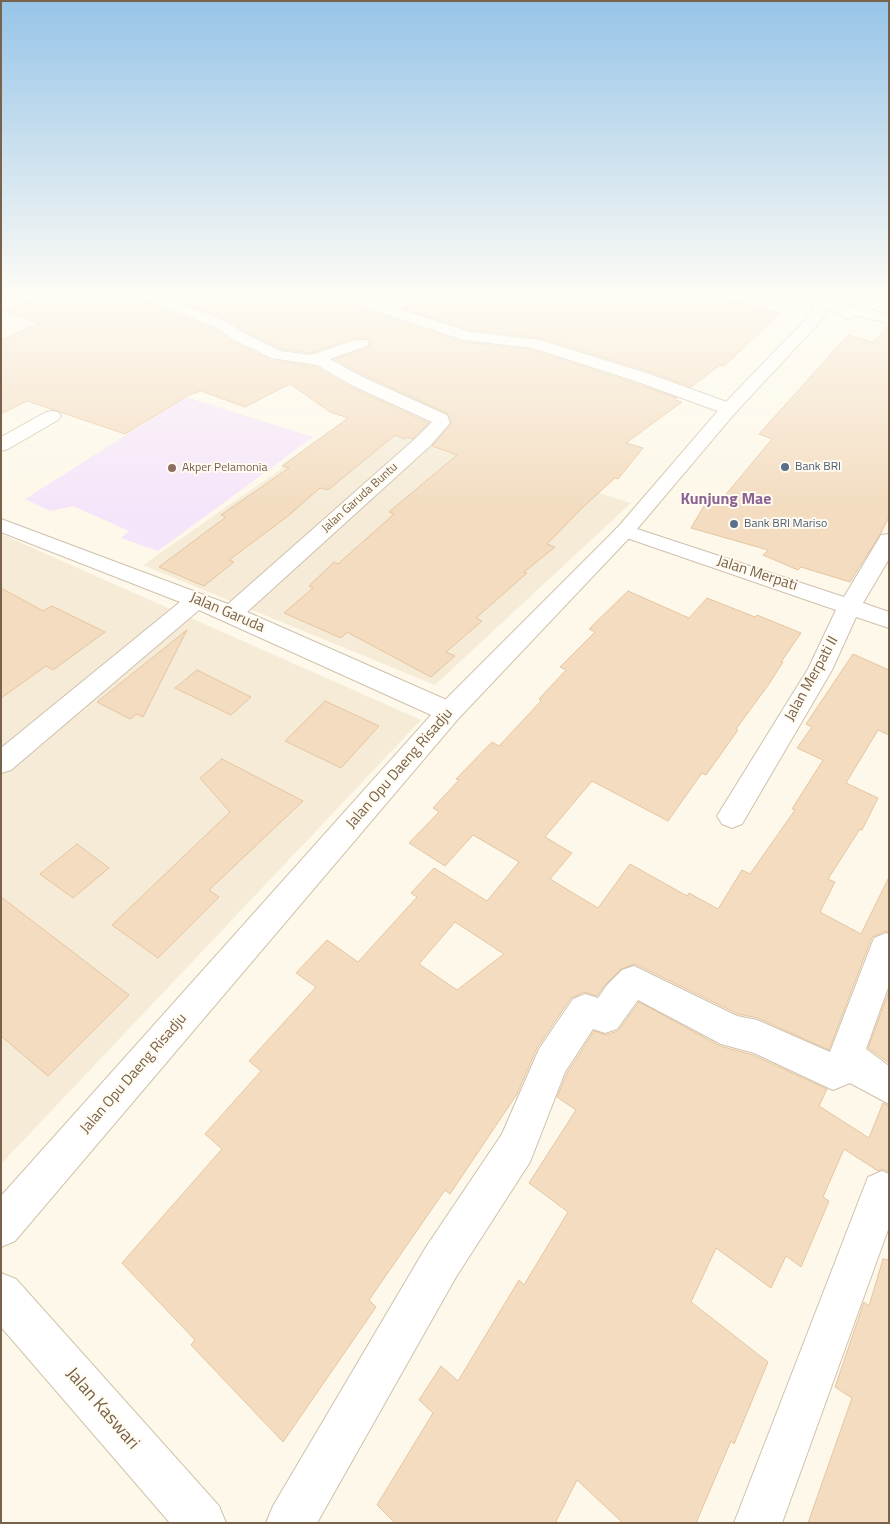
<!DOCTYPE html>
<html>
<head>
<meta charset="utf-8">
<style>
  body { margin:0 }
  #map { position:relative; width:890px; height:1524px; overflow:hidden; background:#fdf8e9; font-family:"Titillium Web",sans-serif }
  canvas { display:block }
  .frame { position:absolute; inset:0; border:2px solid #78624b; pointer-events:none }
</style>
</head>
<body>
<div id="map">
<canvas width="890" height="1524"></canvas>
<div class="frame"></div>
</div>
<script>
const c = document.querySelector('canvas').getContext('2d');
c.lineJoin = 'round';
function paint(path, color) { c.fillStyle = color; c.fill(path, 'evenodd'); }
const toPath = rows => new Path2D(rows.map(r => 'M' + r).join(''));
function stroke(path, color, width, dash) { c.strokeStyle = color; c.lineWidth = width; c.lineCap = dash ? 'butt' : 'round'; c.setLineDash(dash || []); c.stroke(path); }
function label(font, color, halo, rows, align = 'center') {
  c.font = font + ' "Titillium Web",sans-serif'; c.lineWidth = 4; c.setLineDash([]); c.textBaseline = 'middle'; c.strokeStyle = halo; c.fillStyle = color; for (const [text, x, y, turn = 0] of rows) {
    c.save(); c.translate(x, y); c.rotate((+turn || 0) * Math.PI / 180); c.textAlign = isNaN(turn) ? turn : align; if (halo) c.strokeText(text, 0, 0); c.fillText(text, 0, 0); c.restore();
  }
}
paint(toPath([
  [356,417,631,503,435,685,143,565],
  [1,534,421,720,1,1164]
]), '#f5ebd7');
paint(toPath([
  [186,397,313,437,158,551,121,538,129,531,73,506,50,511,25,499]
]), '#f5e5fa');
const building = toPath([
  [37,296,141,296,144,301,218,331,231,341,270,360,316,367,350,387,429,423,412,439,408,437,405,439,395,435,328,490,320,488,288,516,229,560,234,562,204,586,159,567,226,517,221,515,289,468,282,466,348,418,330,412,290,384,245,407,201,391,189,395,125,434,27,401,1,414,1,340,39,323,2,311,37,296],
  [166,296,337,296,340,301,462,342,532,350,634,383,677,398,675,400,682,402,626,443,643,448,618,479,615,478,582,508,547,544,555,547,524,572,527,573,476,618,482,621,446,652,455,656,431,677,347,632,341,638,284,613,313,588,309,586,334,562,338,564,394,514,389,512,457,455,432,446,451,424,449,414,364,375,335,359,368,348,371,342,367,338,354,338,311,353,282,349,245,331,230,321,166,296],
  [364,296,399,296,384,302,364,296],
  [424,296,463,296,475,299,482,296,717,296,781,313,724,366,720,365,691,387,648,371,541,338,471,330,404,309,421,301,424,296],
  [889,325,889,517,881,533,850,582,801,567,798,570,763,555,768,550,691,528,707,501,718,504,772,439,759,434,848,335,873,342,889,325],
  [1,588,43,611,52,606,105,632,53,670,46,666,1,698,1,588],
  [628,591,689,618,707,598,755,617,757,615,801,633,781,662,783,662,769,684,736,729,738,730,706,775,702,773,668,821,592,781,545,837,572,853,550,879,598,908,630,864,687,896,689,893,718,909,742,870,750,874,795,810,792,809,823,760,797,748,812,727,806,724,853,654,889,670,889,735,878,730,846,783,878,798,862,830,860,829,828,879,835,882,820,912,861,934,889,877,889,932,885,931,872,937,829,1050,758,1018,738,1014,635,964,621,969,606,984,597,996,584,992,571,998,537,1048,517,1094,450,1194,445,1190,369,1300,376,1307,283,1442,191,1345,195,1340,122,1263,222,1149,205,1134,261,1071,249,1061,316,987,296,973,327,940,358,962,417,897,411,893,434,868,487,901,519,862,473,835,445,866,409,843,439,812,433,808,459,780,456,779,492,742,499,746,541,701,539,699,566,670,560,667,595,632,589,629,628,591],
  [455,922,504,954,457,990,419,964,455,922],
  [187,630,143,717,137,714,130,719,97,702,187,630],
  [197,670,251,697,231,715,175,688,197,670],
  [325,701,379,726,341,768,285,741,325,701],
  [222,759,303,801,209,890,219,897,158,958,112,925,230,812,200,778,222,759],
  [77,844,109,868,73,898,40,874,77,844],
  [1,897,129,995,48,1076,1,1036,1,897],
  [889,991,889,1063,868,1048,889,991],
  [639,1002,720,1046,753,1055,827,1089,819,1106,869,1138,883,1103,889,1106,889,1172,883,1169,878,1171,844,1149,823,1197,829,1201,801,1267,786,1256,771,1288,716,1248,691,1302,768,1362,734,1444,731,1441,696,1523,623,1523,577,1480,555,1523,395,1523,377,1505,433,1413,419,1400,441,1366,458,1381,519,1280,524,1285,568,1212,529,1183,576,1110,557,1097,567,1073,594,1031,606,1035,618,1031,639,1002],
  [883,1259,889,1260,889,1523,808,1523,852,1398,835,1387,864,1302,869,1306,883,1259]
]);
paint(building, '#f3dcc0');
stroke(building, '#e6c5a0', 1);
const minor = toPath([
  [143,296,162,296,229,323,244,333,281,351,311,355,355,340,367,340,369,343,367,346,330,359,363,377,447,415,450,423,430,446,247,612,458,705,462,712,458,719,449,721,440,719,199,610,11,770,1,773,1,748,180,602,1,532,1,519,228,604,416,438,432,422,351,385,317,365,271,358,232,339,219,329,145,299,143,296],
  [339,296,359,296,384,304,403,296,422,296,420,299,399,309,471,332,540,340,647,373,735,405,738,409,735,413,729,414,723,413,635,381,532,348,463,340,341,299,339,296],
  [52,411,58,412,61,416,58,420,8,449,1,451,1,437,46,412,52,411],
  [625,525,844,597,881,535,889,534,889,559,863,603,889,612,889,628,856,617,832,670,742,824,732,828,722,824,717,816,808,669,836,610,618,535,614,531,618,527,625,525],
  [886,933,889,934,889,985,866,1049,889,1066,889,1104,850,1083,833,1090,754,1053,721,1044,638,1000,617,1029,605,1033,593,1029,565,1072,530,1162,456,1277,317,1523,266,1523,273,1506,426,1247,502,1134,539,1049,573,999,585,994,598,998,607,985,622,970,634,966,737,1016,757,1020,830,1052,874,938,886,933],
  [882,1171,889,1174,889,1227,782,1523,734,1523,868,1177,882,1171]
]);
const secondary = toPath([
  [781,296,806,296,822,299,831,296,850,296,848,299,839,303,855,307,877,296,889,296,889,301,871,310,889,314,889,323,858,316,848,319,843,317,841,313,828,310,817,325,735,413,632,535,458,719,15,1241,1,1247,1,1196,440,705,618,527,723,405,806,319,815,307,783,299,781,296],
  [1,1273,16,1279,219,1506,226,1523,170,1523,1,1327,1,1273]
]);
stroke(minor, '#cfc1ad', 2);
stroke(secondary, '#d2c3ab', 2);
paint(minor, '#fff');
paint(secondary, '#fff');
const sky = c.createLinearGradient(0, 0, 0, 509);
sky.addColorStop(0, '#96c4e8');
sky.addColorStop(0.58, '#fefcf5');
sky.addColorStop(1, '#fefcf500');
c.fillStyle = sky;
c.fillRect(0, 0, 890, 509);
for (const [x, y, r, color] of [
  [785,467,5,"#5c6f8a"],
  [172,468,5,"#8d6e63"],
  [734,524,5,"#5c6f8a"]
]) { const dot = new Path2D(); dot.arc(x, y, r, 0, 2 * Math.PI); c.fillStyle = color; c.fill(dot); stroke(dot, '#fffbf0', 2); }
label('12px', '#4e5e75', '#fffbf0', [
  ["Bank BRI",795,467],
  ["Bank BRI Mariso",744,524]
], 'left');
label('12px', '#785e54', '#fffbf0', [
  ["Akper Pelamonia",182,468]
], 'left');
label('12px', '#78624b', '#fffbf0', [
  ["Jalan Garuda Buntu",360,498,-42]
]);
label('15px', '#78624b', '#fffbf0', [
  ["Jalan Merpati",757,574,18],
  ["Jalan Garuda",227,613,23],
  ["Jalan Merpati II",812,679,-61],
  ["Jalan Opu Daeng Risadju",400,769,-49],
  ["Jalan Opu Daeng Risadju",134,1074,-49]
]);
label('bold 16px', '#8b6494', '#fffbf0', [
  ["Kunjung Mae",726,500]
]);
label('18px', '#78624b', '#fffbf0', [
  ["Jalan Kaswari",102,1409,49]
]);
</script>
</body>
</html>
